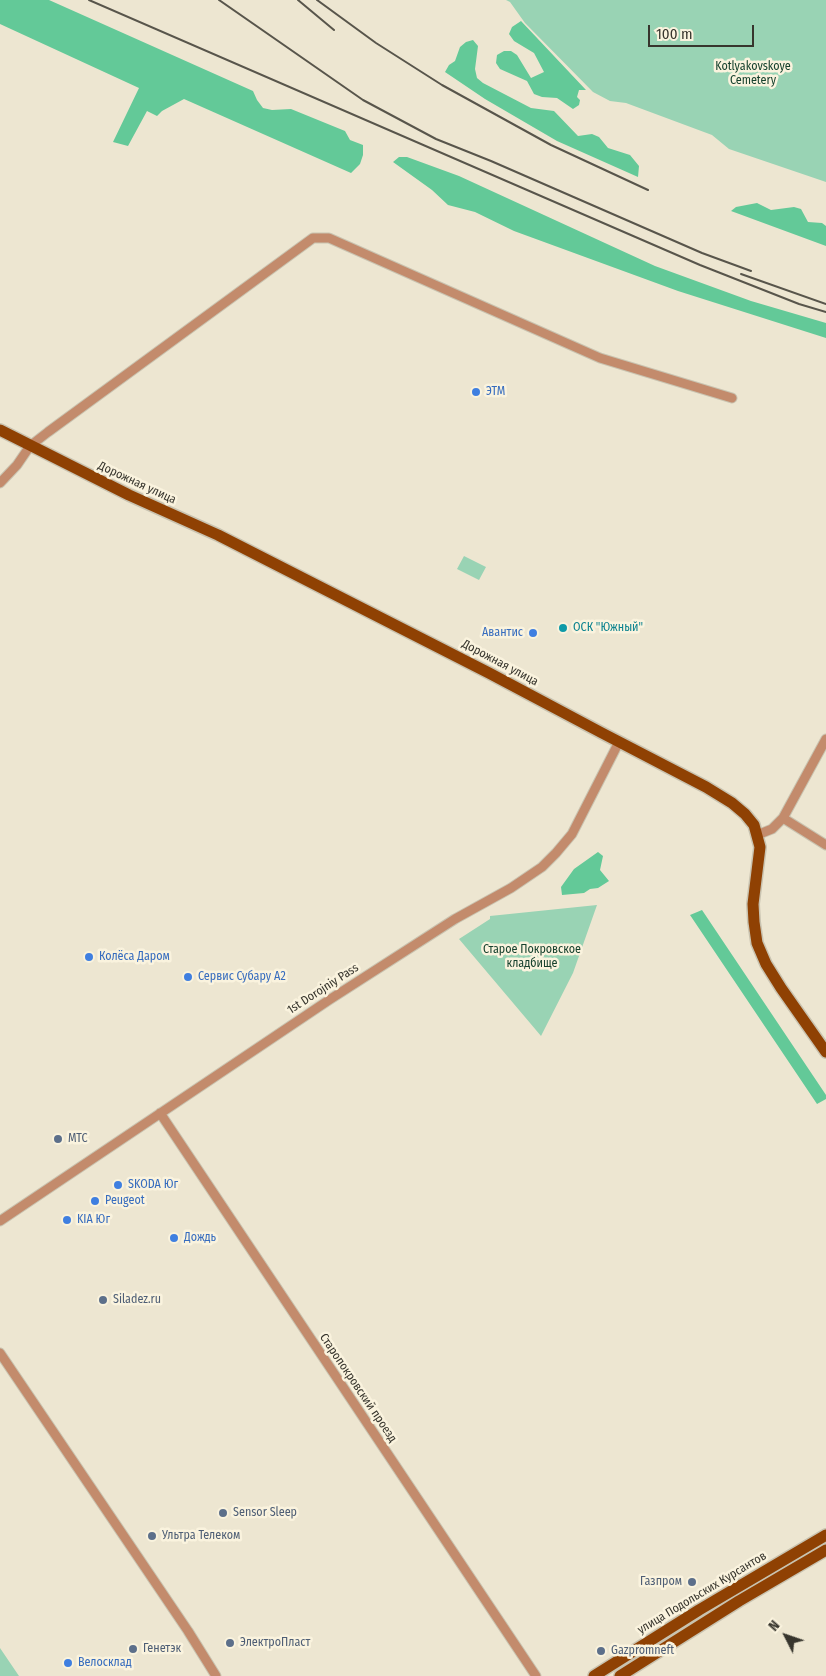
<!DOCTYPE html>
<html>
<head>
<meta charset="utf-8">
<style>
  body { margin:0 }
  #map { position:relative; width:826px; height:1676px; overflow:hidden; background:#ede6d1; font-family:"Fira Sans Condensed",sans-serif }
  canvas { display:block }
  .north { position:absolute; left:761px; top:1611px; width:50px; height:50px; -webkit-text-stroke:4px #faf3de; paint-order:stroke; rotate:311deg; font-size:14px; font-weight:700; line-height:20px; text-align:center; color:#37352d }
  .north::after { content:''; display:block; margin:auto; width:18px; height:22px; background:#37352d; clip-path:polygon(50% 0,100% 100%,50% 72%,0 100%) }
  .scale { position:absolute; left:648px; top:25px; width:106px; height:22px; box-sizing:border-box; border:2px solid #37352d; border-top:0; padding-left:6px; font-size:15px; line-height:18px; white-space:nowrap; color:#37352d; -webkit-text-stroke:4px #faf3de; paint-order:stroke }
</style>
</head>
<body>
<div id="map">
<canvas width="826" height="1676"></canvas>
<div class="north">N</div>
<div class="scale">100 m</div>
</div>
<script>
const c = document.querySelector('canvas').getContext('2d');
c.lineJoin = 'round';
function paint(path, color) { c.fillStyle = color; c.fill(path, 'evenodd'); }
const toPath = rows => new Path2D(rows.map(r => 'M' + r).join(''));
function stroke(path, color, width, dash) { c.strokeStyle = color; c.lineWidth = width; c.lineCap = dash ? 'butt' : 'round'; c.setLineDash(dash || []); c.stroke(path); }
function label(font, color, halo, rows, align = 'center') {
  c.font = font + ' "Fira Sans Condensed",sans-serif'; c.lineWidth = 5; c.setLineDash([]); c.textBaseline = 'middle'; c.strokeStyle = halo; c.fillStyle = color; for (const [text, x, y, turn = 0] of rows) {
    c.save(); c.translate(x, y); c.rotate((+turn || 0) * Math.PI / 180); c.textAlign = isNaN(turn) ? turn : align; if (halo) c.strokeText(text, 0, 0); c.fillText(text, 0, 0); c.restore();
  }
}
paint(toPath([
  [506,0,826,0,826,182,729,149,712,135,626,103,610,101,593,92,525,23,510,2],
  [464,556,486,567,479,580,457,569],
  [597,905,573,973,541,1036,459,939,490,919,490,916],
  [0,1648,19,1676,0,1676]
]), '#99d3b4');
paint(toPath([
  [0,0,49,0,253,91,257,100,263,108,272,110,291,109,345,131,350,140,363,145,363,155,360,164,351,173,184,99,162,111,157,116,147,111,128,146,113,142,139,88,0,24],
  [521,21,586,90,579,90,577,97,580,100,579,105,573,109,557,98,542,97,534,94,527,81,500,69,496,63,497,55,504,51,511,51,517,55,531,78,544,72,534,53,514,41,509,34,512,27],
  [473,40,478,46,475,69,477,78,483,83,531,108,554,111,578,136,592,134,599,137,608,148,630,155,639,166,638,177,557,141,485,99,445,72,449,65,455,61,460,47,466,42],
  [399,157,407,157,459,176,655,266,751,301,826,323,826,338,678,291,514,231,475,212,448,205,432,190,393,162],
  [757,203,771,210,794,207,801,209,808,222,822,223,826,226,826,246,731,211,736,207],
  [598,852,603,856,600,870,609,881,598,888,590,889,584,893,562,895,561,887,574,869],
  [702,910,826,1095,826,1099,817,1104,690,915]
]), '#63c998');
const minor = toPath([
  [0,483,17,465,30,446,48,432,313,238,329,238,600,358,732,398],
  [783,818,826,845],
  [757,835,772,829,783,818,826,739],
  [160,1113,536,1676],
  [0,1221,329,1000,455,919,511,888,542,867,556,853,572,834,619,742],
  [0,1353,188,1631,216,1676]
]);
const major = toPath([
  [0,430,129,495,218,535,489,673,602,733,706,787,732,803,745,814,754,825,760,847,753,904,754,922,757,943,766,964,781,988,826,1052],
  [594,1676,699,1610,826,1535],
  [620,1676,739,1601,826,1550]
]);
stroke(minor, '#c9c3b0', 11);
stroke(major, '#c9c3b0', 14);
stroke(minor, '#c38b6c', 9);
stroke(major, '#8f4103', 11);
stroke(toPath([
  [89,0,700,265,799,304,826,312],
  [219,0,363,100,436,139,491,161,702,253,751,271],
  [298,0,334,30],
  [317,0,376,43,442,85,551,145,648,190],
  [741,274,826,304]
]), '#58554b', 2);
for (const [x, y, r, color] of [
  [476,392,5,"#3f7fe0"],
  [563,628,5,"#0f9aa8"],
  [533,633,5,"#3f7fe0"],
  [89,957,5,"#3f7fe0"],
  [188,977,5,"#3f7fe0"],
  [58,1139,5,"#5c6f8a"],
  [118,1185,5,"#3f7fe0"],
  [95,1201,5,"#3f7fe0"],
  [67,1220,5,"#3f7fe0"],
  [174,1238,5,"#3f7fe0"],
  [103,1300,5,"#5c6f8a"],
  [223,1513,5,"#5c6f8a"],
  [152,1536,5,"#5c6f8a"],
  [692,1582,5,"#5c6f8a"],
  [230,1643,5,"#5c6f8a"],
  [133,1649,5,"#5c6f8a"],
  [601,1651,5,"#5c6f8a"],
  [68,1663,5,"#3f7fe0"]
]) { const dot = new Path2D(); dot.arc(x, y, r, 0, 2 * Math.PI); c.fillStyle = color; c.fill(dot); stroke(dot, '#faf3de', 2); }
label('12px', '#17422e', '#faf3de', [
  ["Kotlyakovskoye",753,67],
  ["Cemetery",753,81],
  ["Старое Покровское",532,950],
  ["кладбище",532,964]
]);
label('12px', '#366cbe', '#faf3de', [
  ["ЭТМ",486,392],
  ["Авантис",523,633,"right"],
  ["Колёса Даром",99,957],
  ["Сервис Субару А2",198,977],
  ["SKODA Юг",128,1185],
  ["Peugeot",105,1201],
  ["KIA Юг",77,1220],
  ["Дождь",184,1238],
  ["Велосклад",78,1663]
], 'left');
label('12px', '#37352d', '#faf3de', [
  ["Дорожная улица",137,483,25],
  ["Дорожная улица",500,663,28],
  ["1st Dorojniy Pass",323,989,-33],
  ["Старопокровский проезд",358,1388,56],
  ["улица Подольских Курсантов",702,1593,-31]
]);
label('12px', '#0d838f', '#faf3de', [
  ["ОСК \"Южный\"",573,628]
], 'left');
label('12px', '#4e5e75', '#faf3de', [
  ["МТС",68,1139],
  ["Siladez.ru",113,1300],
  ["Sensor Sleep",233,1513],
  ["Ультра Телеком",162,1536],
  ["Газпром",682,1582,"right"],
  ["ЭлектроПласт",240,1643],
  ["Генетэк",143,1649],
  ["Gazpromneft",611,1651]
], 'left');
</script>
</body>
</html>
